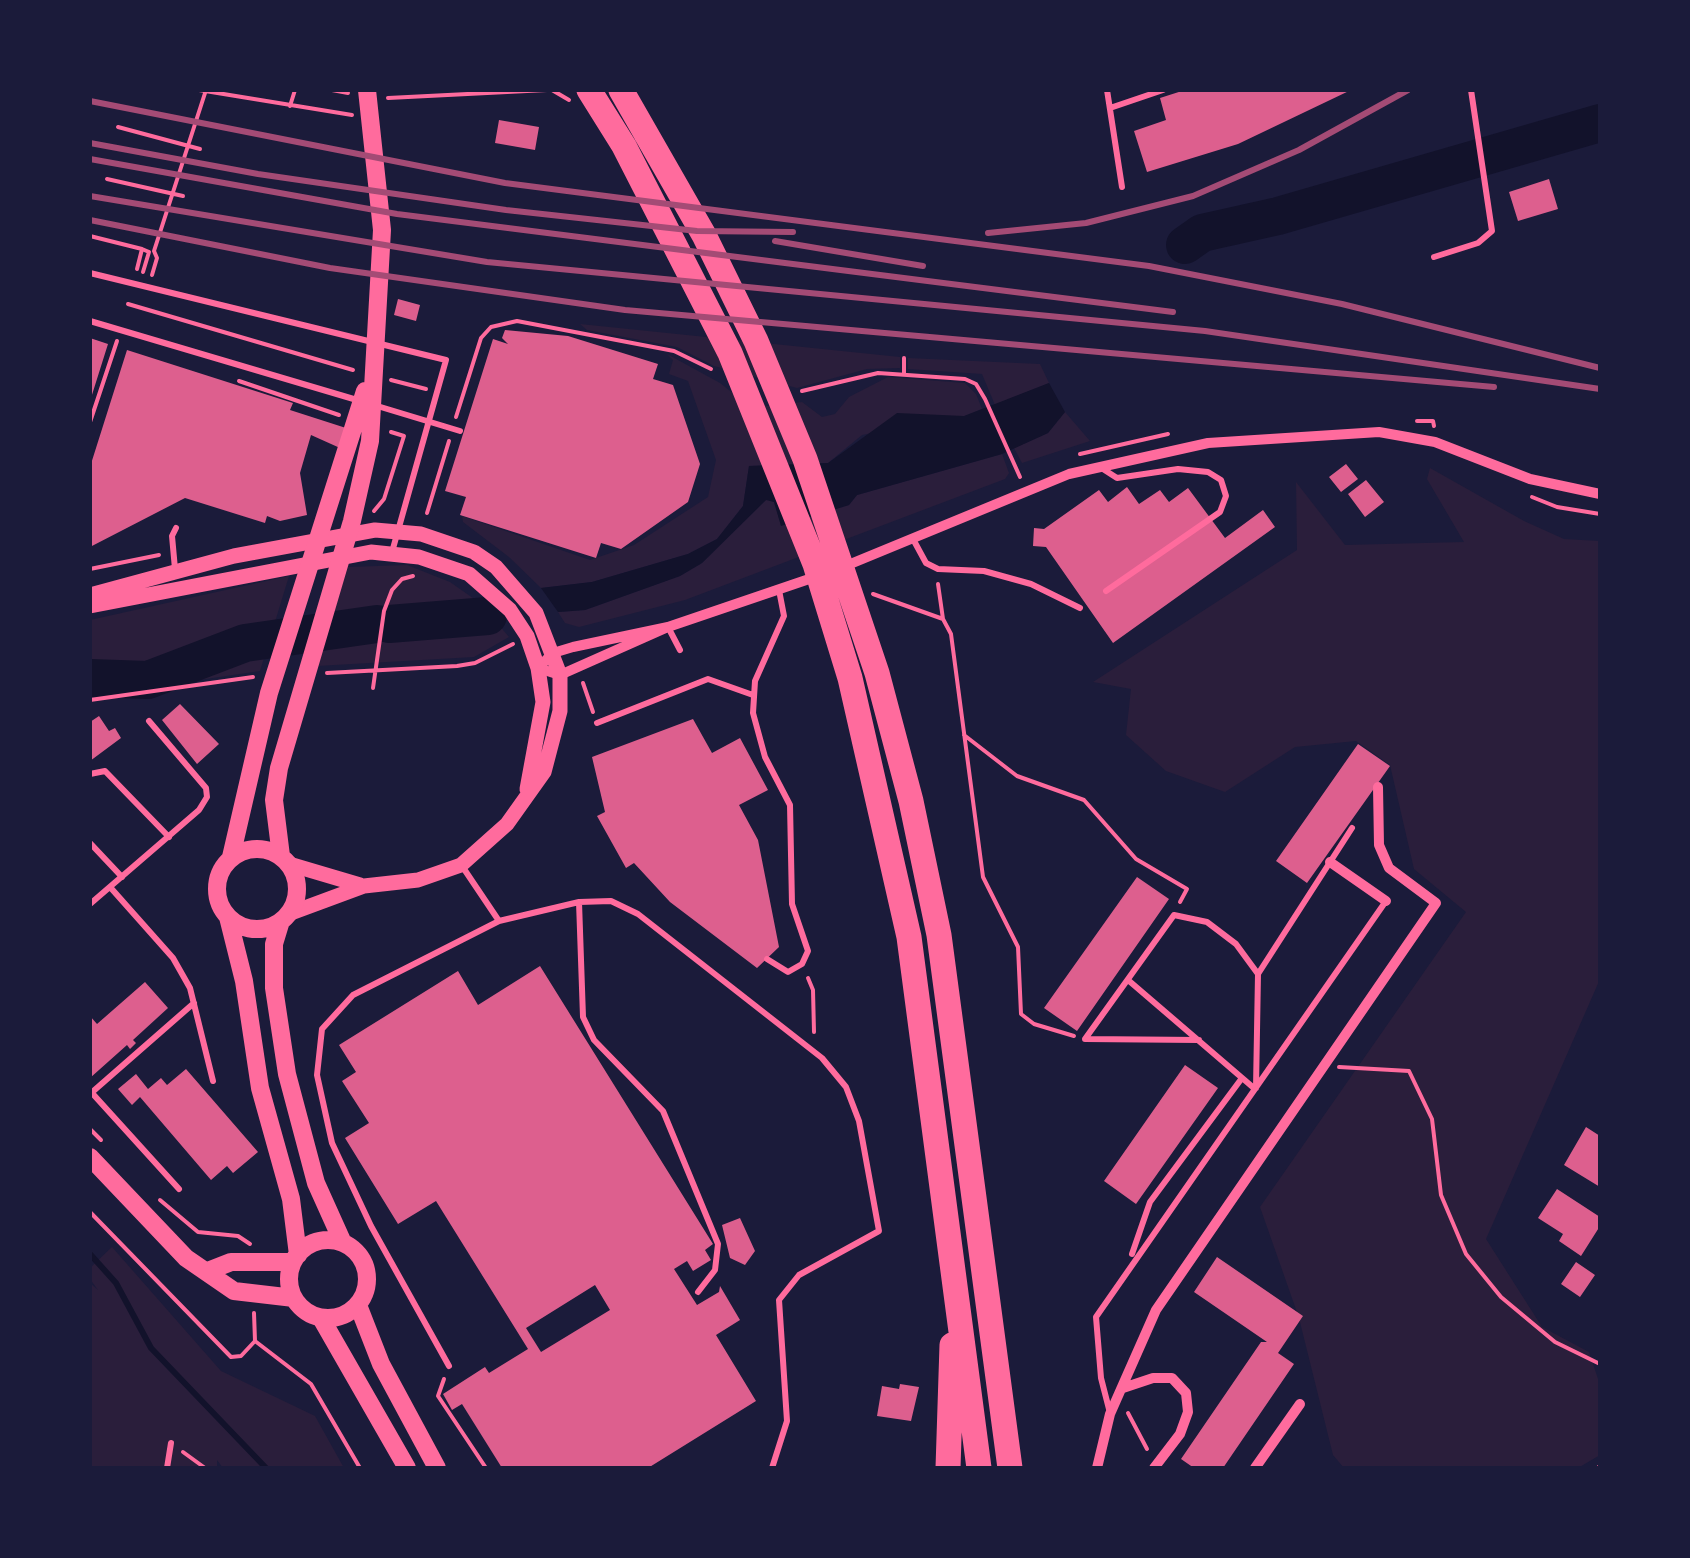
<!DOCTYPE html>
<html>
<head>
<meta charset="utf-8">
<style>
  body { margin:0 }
  #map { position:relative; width:1690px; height:1558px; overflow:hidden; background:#1b1b3a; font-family:"DM Sans",sans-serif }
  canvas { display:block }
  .frame { position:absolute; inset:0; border:92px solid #1b1b3a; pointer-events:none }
</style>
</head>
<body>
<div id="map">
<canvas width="1690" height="1558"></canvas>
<div class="frame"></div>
</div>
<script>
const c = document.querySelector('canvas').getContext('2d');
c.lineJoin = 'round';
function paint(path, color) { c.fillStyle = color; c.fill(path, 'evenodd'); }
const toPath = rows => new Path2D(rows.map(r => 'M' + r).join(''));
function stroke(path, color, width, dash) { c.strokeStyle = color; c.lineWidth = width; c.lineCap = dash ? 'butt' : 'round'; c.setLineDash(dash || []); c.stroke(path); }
paint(toPath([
  [580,324,900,357,900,368,867,369,797,388,714,366,677,347,587,330],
  [667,354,720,383,744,402,768,406,802,402,822,417,835,414,849,397,888,377,965,383,976,394,982,409,965,416,862,435,828,463,749,466,743,506,717,539,688,554,592,582,541,588,509,557,463,522,462,516,590,560,634,545,708,497,716,460,688,381,669,374,673,360],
  [908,358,1040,364,1049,383,995,405,982,374,908,369],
  [1065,412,1090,441,1022,463,1014,448,1048,433],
  [1002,454,1009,473,1005,479,685,600,579,627,565,623,558,612,585,610,680,576,702,563,767,499,774,502,781,525,849,505,857,495],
  [1430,468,1524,521,1564,539,1600,541,1600,979,1486,1239,1542,1327,1589,1352,1600,1385,1600,1455,1578,1468,1344,1468,1333,1455,1299,1318,1260,1207,1466,912,1414,869,1390,765,1356,741,1295,747,1225,792,1166,771,1126,735,1131,689,1093,682,1297,550,1296,482,1345,545,1464,542,1427,479],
  [407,565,450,582,480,603,509,637,474,657,317,666,348,567],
  [289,576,260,671,90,696,90,620],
  [112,1247,221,1371,315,1416,344,1468,223,1468,217,1460,217,1468,90,1468,90,1283,98,1290,90,1279,90,1268]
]), '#2a1e3b');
paint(toPath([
  [1049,383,1065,412,1048,433,1002,454,857,495,849,505,781,526,774,502,766,500,702,563,680,576,585,610,558,612,541,588,592,582,688,554,717,539,743,506,749,466,828,463,897,413,964,416]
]), '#12122b');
stroke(toPath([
  [90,1254,116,1283,151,1348,266,1468]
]), '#12122b', 6);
stroke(toPath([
  [1185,245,1202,233,1278,216,1600,123],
  [389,624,488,616],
  [90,678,148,680,245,643,377,624]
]), '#12122b', 38);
paint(toPath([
  [1185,90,1351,90,1238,144,1147,172,1134,131,1166,120,1160,98],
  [499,120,539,127,535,150,495,143],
  [1549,179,1558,209,1518,221,1509,192],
  [398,299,420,305,416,321,394,315],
  [505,330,568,336,658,364,653,379,673,385,700,464,688,502,621,549,601,543,596,558,460,515,466,497,445,491,493,339,508,344,502,338],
  [90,338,108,344,91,398,90,398],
  [127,350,293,403,290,410,346,428,340,448,311,435,300,473,307,515,280,521,267,516,265,523,185,498,90,547,90,467],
  [1346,464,1358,479,1341,492,1329,477],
  [1366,480,1384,502,1365,517,1348,494],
  [1127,487,1139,504,1160,490,1169,502,1188,488,1225,538,1263,510,1275,527,1113,643,1046,547,1033,546,1034,528,1044,529,1099,490,1108,502],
  [180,704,219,744,197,764,162,720],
  [99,716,109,731,115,728,121,738,90,761,90,722],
  [693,719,712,753,740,738,768,790,739,805,758,840,779,947,757,968,670,902,634,863,626,868,597,816,605,812,592,757],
  [1358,744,1390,766,1307,883,1276,861],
  [1137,877,1169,899,1077,1031,1044,1008],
  [540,966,713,1244,705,1250,711,1260,693,1271,687,1261,674,1269,697,1305,719,1292,720,1286,740,1320,716,1335,756,1401,648,1468,502,1468,462,1404,452,1410,443,1394,485,1367,489,1373,528,1349,436,1201,398,1224,345,1138,369,1123,342,1081,356,1072,339,1045,458,971,478,1005],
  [595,1285,610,1310,541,1352,526,1328],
  [145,982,168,1008,133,1040,136,1043,130,1049,127,1045,90,1078,90,1016,97,1024],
  [1185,1065,1218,1088,1136,1204,1104,1181],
  [186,1069,258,1152,233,1173,227,1166,211,1180,140,1097,132,1105,118,1089,136,1074,148,1089,161,1078,167,1085],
  [1586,1127,1600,1136,1600,1187,1564,1165],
  [1557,1189,1600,1217,1600,1226,1581,1256,1559,1241,1563,1234,1538,1218],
  [740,1218,755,1251,745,1265,730,1258,722,1225],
  [1217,1257,1303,1316,1278,1353,1294,1364,1223,1468,1194,1468,1181,1459,1261,1342,1267,1342,1194,1292],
  [1576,1262,1595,1275,1580,1297,1561,1284],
  [900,1384,919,1387,911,1421,877,1416,882,1386,899,1389]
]), '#dd5f8e');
stroke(toPath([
  [199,90,352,115],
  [332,90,348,93],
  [552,90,569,100],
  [388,98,547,90],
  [290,106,295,90],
  [118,127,200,149],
  [107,179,183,196],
  [90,236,142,249],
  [137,269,142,249,149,252],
  [143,272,149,252],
  [152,275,157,258,154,251,206,90],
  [128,304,353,370],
  [904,358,904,373],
  [391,380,426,389],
  [239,381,339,415],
  [802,391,878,373,965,379,976,384,985,399,1020,477],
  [456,417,481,338,491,327,517,321,674,351,711,369],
  [1417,421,1433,421,1434,426],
  [90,422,117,341],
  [1080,454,1168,434],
  [1532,497,1557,507,1600,514],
  [374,511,384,499,404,436,391,432],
  [427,513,449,441],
  [90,569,159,555],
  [938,584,943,619],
  [873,594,943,619,951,634,983,877,1018,947,1021,1014,1034,1024,1074,1036],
  [327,673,457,666,475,663,513,644],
  [583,683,593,712],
  [373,688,384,611,392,590,402,579,413,576],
  [90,700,253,677],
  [964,735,1017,776,1084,800,1136,859,1187,889,1180,902],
  [808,978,813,990,814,1032],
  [1339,1067,1409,1071,1432,1119,1441,1195,1466,1254,1501,1297,1555,1342,1600,1364],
  [90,1129,101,1140],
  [160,1200,198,1232,238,1236,250,1244],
  [90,1212,231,1357,241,1356,255,1341,254,1313],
  [255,1341,311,1384,360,1468],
  [444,1379,438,1396,486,1468],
  [1128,1413,1147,1449],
  [183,1452,205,1468]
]), '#ff6b9d', 4);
stroke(toPath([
  [1107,90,1122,187],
  [1110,108,1163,90],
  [1434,257,1478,243,1492,231,1471,90],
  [90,273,446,360,392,552],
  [90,321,357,400],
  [374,405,460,431],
  [1103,469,1117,478,1178,469,1208,472,1221,480,1226,496,1220,512,1106,591],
  [913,539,926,563,938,569,984,571,1031,584,1080,608],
  [175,569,172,536,176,528],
  [668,627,680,650],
  [597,723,708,679,753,695],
  [90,774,105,771,169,837],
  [90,843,122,877],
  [462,866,499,921,579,902,611,901,638,914,822,1058,846,1087,859,1121,879,1231,799,1275,779,1300,787,1421,772,1468],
  [110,887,173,958,190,988,213,1081],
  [579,902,583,1017,594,1040,663,1111,718,1244,715,1270,698,1292],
  [90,904,199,810,207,797,206,788,149,721],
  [767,959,788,972,802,964,808,951,792,904,790,805,765,757,753,713,755,681,784,616,779,590],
  [1258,974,1352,828],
  [1128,980,1255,1089],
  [1199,1040,1085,1039,1174,915,1207,922,1236,944,1258,974,1256,1088],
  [92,1093,179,1189],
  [90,1094,194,1003],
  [1132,1254,1150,1202,1242,1078],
  [449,1366,371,1226,332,1143,317,1075,322,1029,353,995,499,921],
  [1110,1413,1101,1378,1096,1317,1386,901],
  [167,1468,171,1443],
  [1599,1468,1600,1467]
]), '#ff6b9d', 6);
stroke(toPath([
  [843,567,1069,474,1208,443,1379,432,1435,442,1530,479,1600,494],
  [668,627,573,647,553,653,538,668,560,675,668,627,818,576],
  [1330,862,1386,901],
  [1123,1388,1153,1378,1172,1378,1186,1393,1188,1412,1180,1434,1154,1468],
  [1097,1468,1110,1414,1156,1310,1436,903,1389,868,1379,845,1378,787],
  [1255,1468,1300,1404]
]), '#ff6b9d', 10);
stroke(toPath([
  [90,595,234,556,375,530,421,534,474,552,496,567,536,613,560,675,560,711,544,772,507,824,461,865,418,880,364,886,291,913],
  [90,606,371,552,419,557,469,574,510,610,527,636,538,668,543,702,527,789],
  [289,864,360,885]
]), '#ff6b9d', 15);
stroke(toPath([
  '217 889a40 40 0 1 1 80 0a40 40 0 1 1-80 0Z',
  [281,856,274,800,279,768,352,521,370,441,382,230,367,90],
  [231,857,269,693,365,391],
  [228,917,244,981,260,1088,291,1199,298,1255],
  [281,921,274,944,274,988,287,1074,316,1183,343,1243],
  [90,1157,186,1258,234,1291,294,1298],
  '289 1279a39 39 0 1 1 78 0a39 39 0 1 1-78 0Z',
  [208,1271,231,1262,293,1262],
  [358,1305,381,1364,437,1468],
  [321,1318,407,1468]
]), '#ff6b9d', 18);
stroke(toPath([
  [589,90,624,146,730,353,815,564,850,678,909,937,979,1468],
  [621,90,704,235,756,341,805,459,877,673,911,801,939,935,1010,1468],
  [948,1468,952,1345]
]), '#ff6b9d', 25);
stroke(toPath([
  [90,101,505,183,1149,266,1342,304,1600,368],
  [90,143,258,174,506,210,697,231,793,232],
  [90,159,397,214,1173,312],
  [90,196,487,262,1205,331,1600,389],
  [90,220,330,268,625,310,1494,387],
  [988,233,1086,223,1193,196,1299,150,1408,90],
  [775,241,923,266]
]), '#a44b75', 6);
</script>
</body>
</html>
